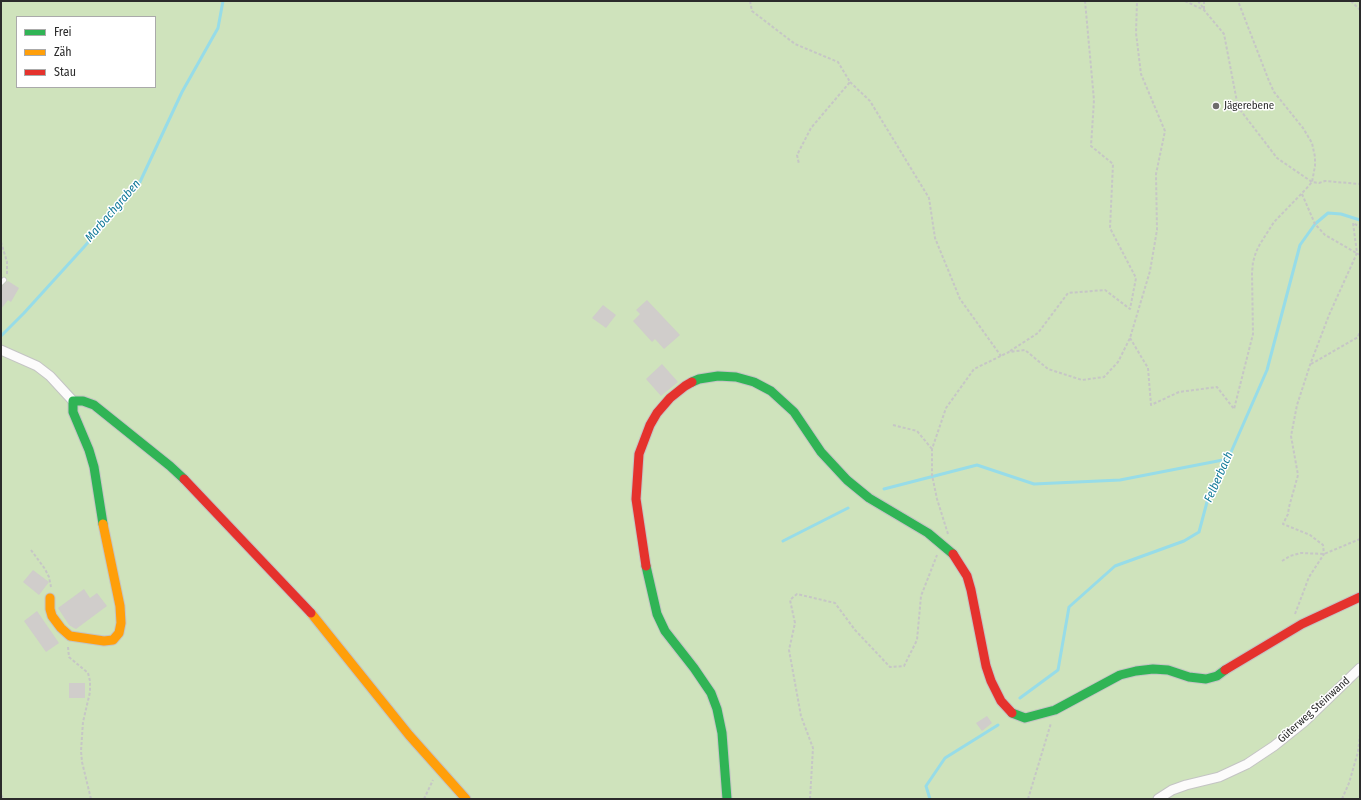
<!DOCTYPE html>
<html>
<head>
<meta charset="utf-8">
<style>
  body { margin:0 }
  #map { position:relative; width:1361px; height:800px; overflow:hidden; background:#e8e5e2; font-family:"Fira Sans Condensed",sans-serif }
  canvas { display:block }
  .frame { position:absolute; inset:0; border:2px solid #2b2b2b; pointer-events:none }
  .legend { position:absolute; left:16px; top:16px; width:140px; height:72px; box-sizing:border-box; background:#fff; border:1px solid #aaa; margin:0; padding:5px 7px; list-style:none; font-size:12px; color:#2b2b2b }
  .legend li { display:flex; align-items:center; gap:8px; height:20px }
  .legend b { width:20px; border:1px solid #aaa }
</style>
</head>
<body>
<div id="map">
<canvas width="1361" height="800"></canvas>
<div class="frame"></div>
<ul class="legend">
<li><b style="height:5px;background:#30b455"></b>Frei</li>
<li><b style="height:5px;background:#ff9f0a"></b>Zäh</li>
<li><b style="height:5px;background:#e5322d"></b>Stau</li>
</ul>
</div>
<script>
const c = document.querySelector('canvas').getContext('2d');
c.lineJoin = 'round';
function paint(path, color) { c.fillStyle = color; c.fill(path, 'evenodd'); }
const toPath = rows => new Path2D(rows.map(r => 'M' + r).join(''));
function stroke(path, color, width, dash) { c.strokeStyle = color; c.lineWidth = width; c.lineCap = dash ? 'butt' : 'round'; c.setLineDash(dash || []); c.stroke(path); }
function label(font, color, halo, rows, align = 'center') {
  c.font = font + ' "Fira Sans Condensed",sans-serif'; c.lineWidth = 3; c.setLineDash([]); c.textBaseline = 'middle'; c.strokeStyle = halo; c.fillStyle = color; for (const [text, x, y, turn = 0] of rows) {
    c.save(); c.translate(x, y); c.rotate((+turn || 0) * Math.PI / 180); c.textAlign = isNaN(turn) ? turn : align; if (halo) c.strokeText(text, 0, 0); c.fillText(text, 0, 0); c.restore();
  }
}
paint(toPath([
  [1,1,1360,1,1360,799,1,799],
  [17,17,155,17,155,87,17,87]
]), '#cfe3bc');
stroke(toPath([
  [1,336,24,313,84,247,139,184,182,92,218,28,223,1],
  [884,489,977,465,1034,484,1120,480,1228,459],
  [783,541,848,508],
  [1020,698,1058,670,1069,607,1115,566,1184,541,1199,532,1207,502,1228,459,1267,370,1300,245,1315,224,1328,213,1341,214,1360,220],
  [930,799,926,786,945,758,998,725]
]), '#97dce8', 3);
paint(toPath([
  [8,281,19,288,11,302,8,300,1,309,1,287],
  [647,300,680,335,664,349,655,339,652,342,633,321,640,314,636,310],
  [603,305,616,315,606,328,592,318],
  [662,364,678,382,661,396,646,379],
  [33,570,49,582,39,595,23,582],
  [84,589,90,598,97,593,107,606,76,629,74,628,69,625,58,608],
  [37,611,59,643,46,652,24,621],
  [69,683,85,683,85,698,69,698],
  [987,716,992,723,982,731,976,723]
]), '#d0cdcb');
const lane = toPath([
  [1,283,4,280]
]);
const street = toPath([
  [1,350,37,366,50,376,73,401],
  [1158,799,1172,790,1186,785,1219,777,1247,764,1274,746,1304,722,1360,668]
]);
const fast = toPath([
  [692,382,699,379,718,376,736,377,754,382,771,391,794,412,821,452,847,480,869,498,928,533,953,554],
  [103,524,94,467,89,450,73,412,73,401,83,401,94,405,170,466,184,479],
  [646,566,657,614,665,631,694,668,711,693,717,709,722,733,727,799],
  [1012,713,1025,718,1055,710,1120,675,1136,671,1153,669,1168,670,1189,677,1206,679,1217,676,1225,670]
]);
const slow = toPath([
  [50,598,50,609,52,616,61,628,70,636,104,641,113,640,119,633,121,623,120,606,103,524],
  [311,613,409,735,466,799]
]);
const jam = toPath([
  [184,479,311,613],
  [953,554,967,576,971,590,986,666,991,681,1001,701,1012,713],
  [646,566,636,499,639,454,650,425,657,413,670,398,685,386,692,382],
  [1225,670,1302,624,1360,597]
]);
stroke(lane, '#c4c4c4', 6);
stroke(street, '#c4c4c4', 11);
stroke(fast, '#c4c4c4', 11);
stroke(slow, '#c4c4c4', 11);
stroke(jam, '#c4c4c4', 11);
stroke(toPath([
  [750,1,752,11,795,44,838,62,850,82,811,128,797,155,799,164],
  [1185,1,1204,10,1224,34,1238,107,1277,158,1312,182,1319,183,1325,181,1360,184],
  [1198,1,1204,9],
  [1204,1,1204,9],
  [1351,1,1360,10],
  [850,82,870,101,929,198,935,238,960,299,1001,356],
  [1302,194,1315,224,1325,235,1360,255],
  [1,242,7,262,7,274],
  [1130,338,1148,368,1151,405,1179,392,1217,387,1234,409,1253,334,1252,273,1253,262,1256,252,1260,244,1274,222,1306,189,1312,182,1315,166,1315,157,1312,143,1303,128,1274,92,1269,81,1238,1],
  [1010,351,1038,333,1068,293,1105,290,1130,309,1136,278,1110,228,1113,164,1091,146,1094,100,1085,1],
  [1311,364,1358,337,1360,331],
  [893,425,917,431,932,449],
  [948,534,937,499,932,475,932,449,946,408,974,369,1009,352,1025,350,1048,369,1082,380,1104,377,1118,362,1130,338,1150,271,1157,230,1156,174,1165,131,1141,74,1136,33,1137,1],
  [31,550,45,569,49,577,51,587],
  [1282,561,1290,556,1301,553,1324,554,1360,539],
  [1295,614,1309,577,1324,554,1323,545,1310,535,1283,524,1288,514,1289,507,1298,475,1291,436,1297,405,1310,365,1329,315,1357,253,1353,223,1360,227],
  [68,647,69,657,88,673,90,681,90,692,83,722,81,751,82,762,91,799],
  [1,795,4,799],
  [424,799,433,780],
  [810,799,813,748,801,716,789,650,795,623,790,600,797,594,835,603,855,630,890,667,904,666,917,640,921,596,937,555],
  [1028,799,1051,723],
  [1342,799,1349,783,1358,752,1360,734]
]), '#c6c6c6', 2, [3, 2]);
stroke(lane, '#fcfbfb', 4.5);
stroke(street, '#fcfbfb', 9);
stroke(fast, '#30b455', 9);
stroke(slow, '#ff9f0a', 9);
stroke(jam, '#e5322d', 9);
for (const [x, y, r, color] of [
  [1216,106,4,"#6d6c6b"]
]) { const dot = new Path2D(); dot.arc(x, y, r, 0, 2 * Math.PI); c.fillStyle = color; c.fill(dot); stroke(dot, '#fff', 1.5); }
label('11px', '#2b2b2b', '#fff', [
  ["Jägerebene",1224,106]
], 'left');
label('11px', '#2b2b2b', '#fff', [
  ["Güterweg Steinwand",1314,710,-42]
]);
label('italic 12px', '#117998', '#fff', [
  ["Marbachgraben",113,211,-49],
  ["Felberbach",1219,477,-66]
]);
</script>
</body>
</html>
